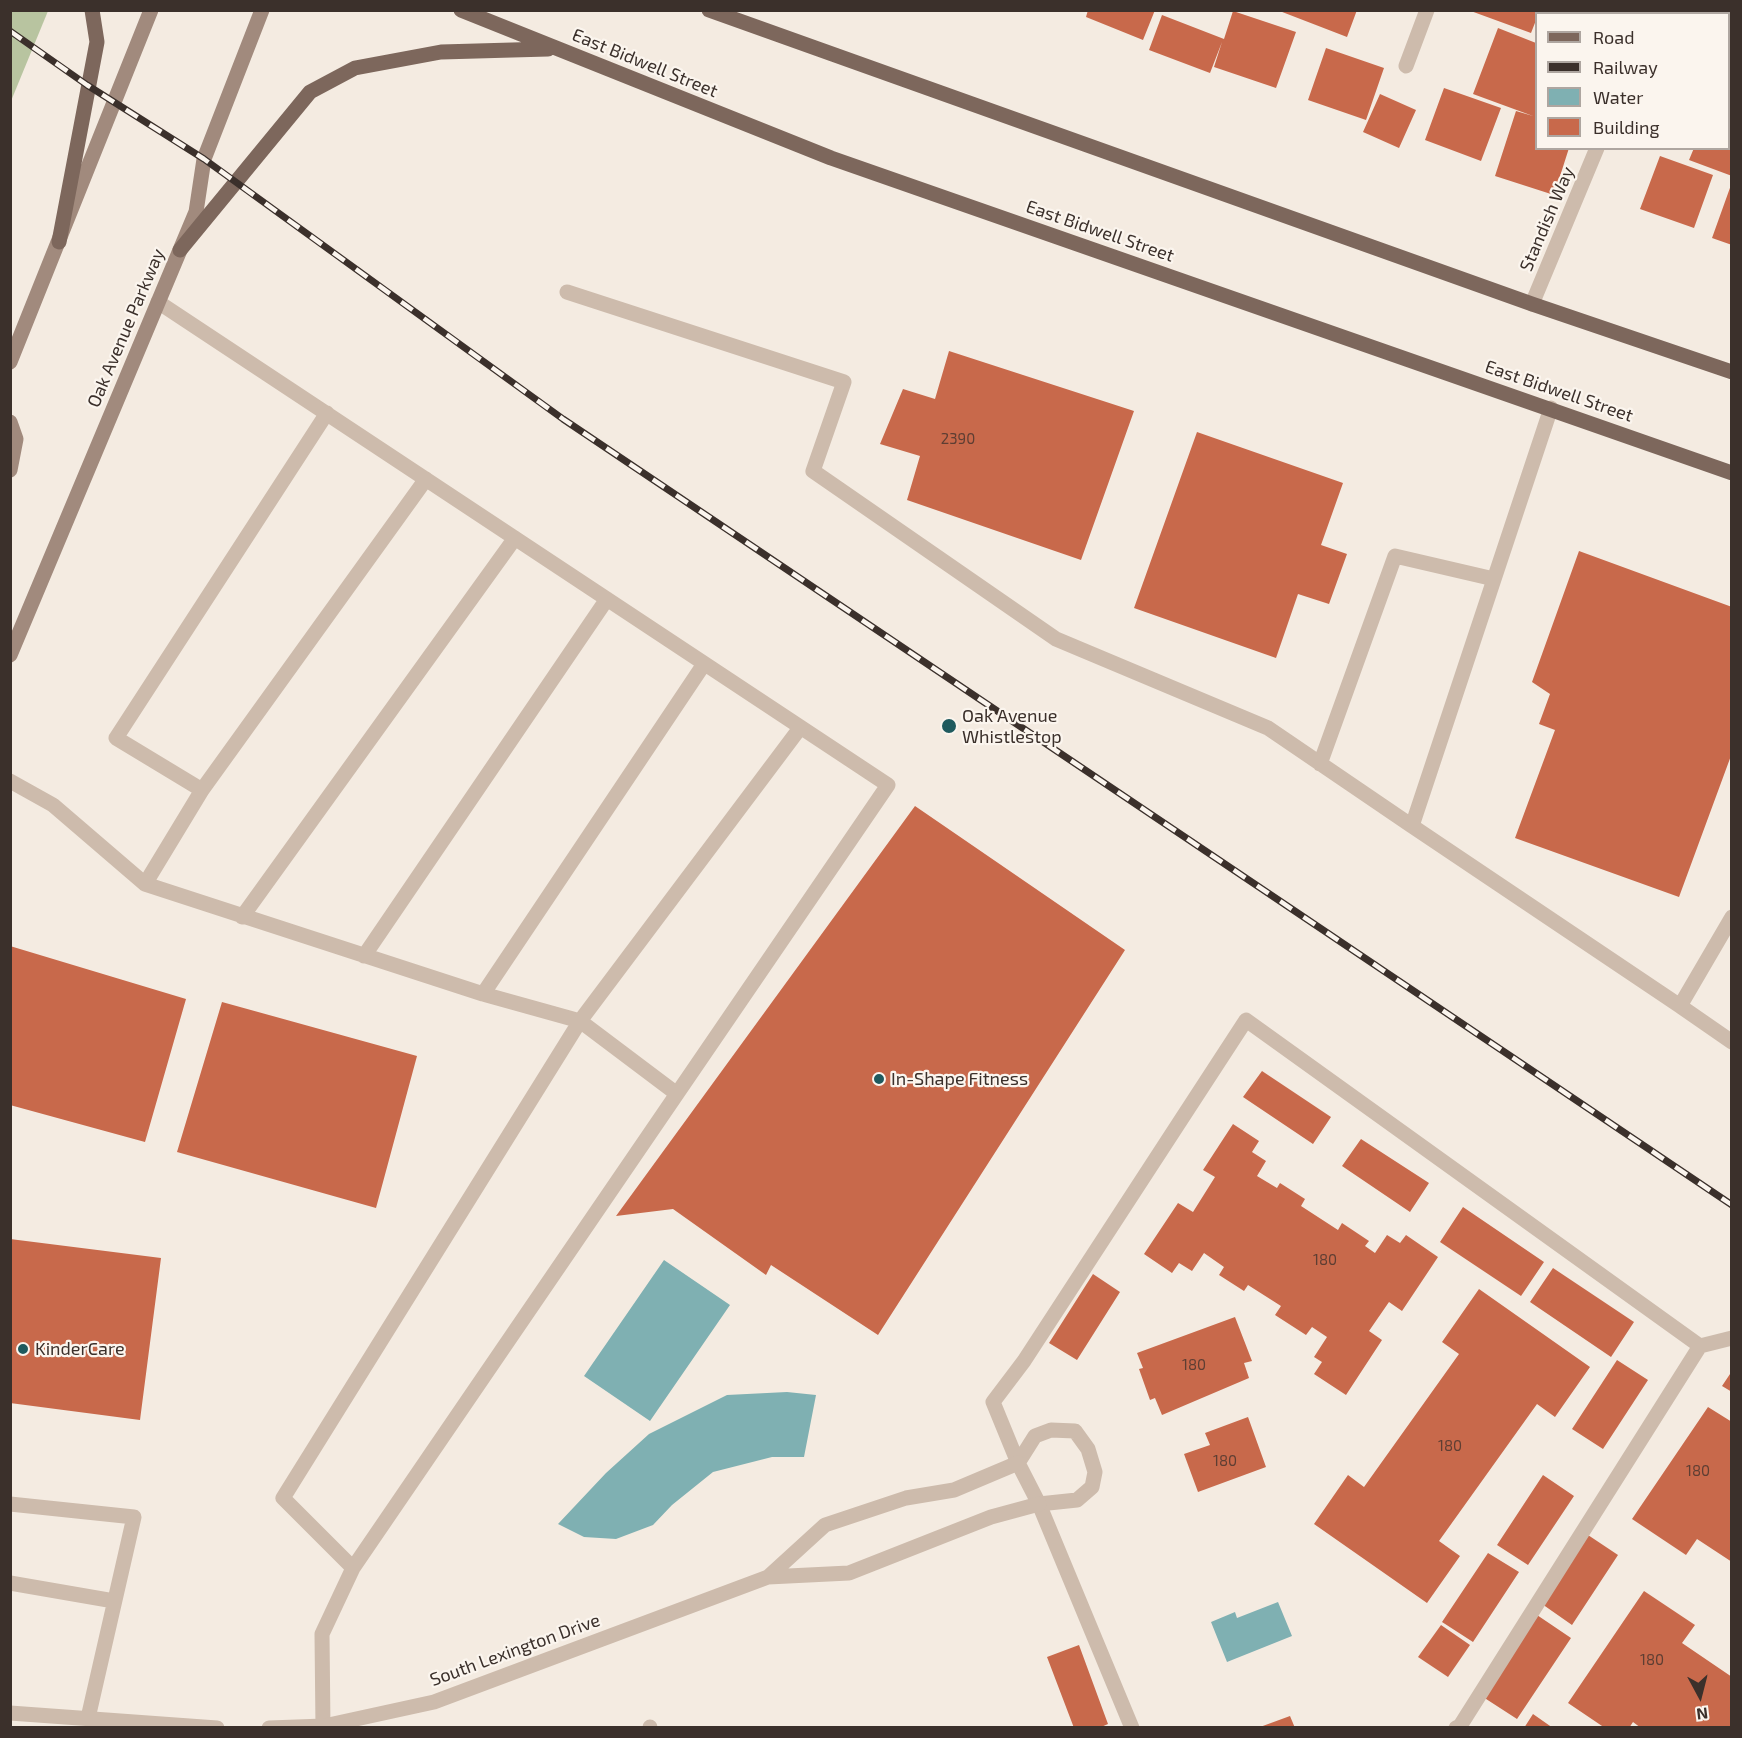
<!DOCTYPE html>
<html>
<head>
<meta charset="utf-8">
<style>
  body { margin:0 }
  #map { position:relative; width:1742px; height:1738px; overflow:hidden; background:#f4ebe1; font-family:"Exo 2",sans-serif }
  canvas { display:block }
  .frame { position:absolute; inset:0; border:12px solid #3b302b; pointer-events:none }
  .legend { position:absolute; left:1535px; top:12px; width:195px; height:138px; box-sizing:border-box; background:#fbf5ee; border:2px solid #aea6a0; margin:0; padding:8px 10px; list-style:none; font-size:18px; color:#3b302b }
  .legend li { display:flex; align-items:center; gap:12px; height:30px }
  .legend b { width:30px; border:2px solid #aea6a0 }
  .north { position:absolute; left:1670px; top:1666px; width:60px; height:60px; -webkit-text-stroke:4px #fbf5ee; paint-order:stroke; rotate:173deg; font-size:16px; font-weight:700; line-height:24px; text-align:center; color:#3b302b }
  .north::after { content:''; display:block; margin:auto; width:21px; height:27px; background:#3b302b; clip-path:polygon(50% 0,100% 100%,50% 72%,0 100%) }
</style>
</head>
<body>
<div id="map">
<canvas width="1742" height="1738"></canvas>
<div class="frame"></div>
<ul class="legend">
<li><b style="height:8px;background:#7d675c"></b>Road</li>
<li><b style="height:8px;background:#3b302b"></b>Railway</li>
<li><b style="height:16px;background:#7fb0b2"></b>Water</li>
<li><b style="height:16px;background:#c8694b"></b>Building</li>
</ul>
<div class="north">N</div>
</div>
<script>
const c = document.querySelector('canvas').getContext('2d');
c.lineJoin = 'round';
function paint(path, color) { c.fillStyle = color; c.fill(path, 'evenodd'); }
const toPath = rows => new Path2D(rows.map(r => 'M' + r).join(''));
function stroke(path, color, width, dash) { c.strokeStyle = color; c.lineWidth = width; c.lineCap = dash ? 'butt' : 'round'; c.setLineDash(dash || []); c.stroke(path); }
function label(font, color, halo, rows, align = 'center') {
  c.font = font + ' "Exo 2",sans-serif'; c.lineWidth = 4.5; c.setLineDash([]); c.textBaseline = 'middle'; c.strokeStyle = halo; c.fillStyle = color; for (const [text, x, y, turn = 0] of rows) {
    c.save(); c.translate(x, y); c.rotate((+turn || 0) * Math.PI / 180); c.textAlign = isNaN(turn) ? turn : align; if (halo) c.strokeText(text, 0, 0); c.fillText(text, 0, 0); c.restore();
  }
}
paint(toPath([
  [11,10,48,11,11,101,10,11]
]), '#b8c4a0');
paint(toPath([
  [664,1260,730,1305,650,1421,584,1376],
  [787,1392,816,1395,804,1457,772,1457,713,1472,672,1505,653,1525,616,1539,584,1537,558,1524,606,1473,649,1434,727,1395],
  [1278,1602,1292,1636,1227,1662,1211,1622,1235,1612,1237,1618]
]), '#7fb0b2');
paint(toPath([
  [1088,10,1155,10,1143,40,1086,17],
  [1277,10,1357,10,1347,37],
  [1468,10,1540,10,1531,33],
  [1562,10,1630,10,1629,14,1561,14],
  [1233,11,1296,32,1276,88,1214,67,1222,42,1210,73,1149,50,1162,15,1224,39],
  [1498,28,1536,43,1536,148,1569,148,1554,195,1495,176,1516,111,1533,116,1473,94],
  [1728,31,1732,32,1732,98,1728,97],
  [1326,48,1384,68,1366,120,1308,100],
  [1444,88,1501,108,1481,161,1425,140],
  [1380,94,1416,110,1399,148,1363,132],
  [1728,104,1732,105,1732,176,1689,160,1694,148,1728,148],
  [1660,156,1713,175,1694,228,1640,209],
  [1731,185,1732,185,1732,245,1712,238],
  [949,351,1134,411,1081,560,907,500,920,456,880,444,903,389,935,399],
  [1197,432,1343,483,1321,545,1347,554,1329,604,1298,594,1276,658,1134,608],
  [1579,551,1732,607,1732,753,1679,897,1515,838,1555,730,1539,724,1550,694,1532,682],
  [915,806,1125,950,878,1335,771,1265,766,1275,673,1209,616,1216],
  [10,946,186,999,145,1142,10,1105],
  [222,1002,417,1056,376,1208,177,1152],
  [1262,1071,1331,1117,1313,1144,1243,1097],
  [1233,1124,1259,1141,1252,1152,1266,1161,1257,1176,1277,1188,1280,1183,1305,1199,1301,1206,1338,1230,1342,1223,1369,1241,1365,1246,1375,1253,1387,1235,1400,1243,1406,1235,1438,1257,1402,1311,1389,1302,1369,1331,1382,1340,1346,1395,1314,1374,1322,1362,1314,1357,1327,1337,1312,1327,1306,1335,1275,1315,1281,1306,1248,1285,1244,1291,1219,1275,1224,1267,1204,1253,1192,1271,1179,1263,1172,1273,1144,1254,1178,1203,1193,1212,1215,1177,1203,1170],
  [1361,1139,1429,1183,1410,1212,1342,1166],
  [1463,1207,1544,1262,1521,1296,1440,1242],
  [10,1239,161,1258,140,1420,10,1403],
  [1553,1268,1634,1322,1611,1357,1530,1302],
  [1093,1274,1120,1292,1077,1360,1049,1343],
  [1479,1289,1590,1367,1555,1417,1537,1404,1439,1541,1460,1556,1427,1603,1314,1524,1348,1475,1364,1487,1459,1354,1442,1342],
  [1235,1317,1252,1361,1244,1363,1249,1378,1162,1415,1155,1398,1150,1400,1139,1369,1143,1368,1137,1353],
  [1617,1360,1648,1380,1603,1449,1572,1429],
  [1732,1371,1732,1392,1722,1386],
  [1708,1407,1732,1422,1732,1562,1697,1539,1686,1555,1632,1519],
  [1248,1417,1266,1467,1198,1492,1184,1454,1210,1445,1205,1433],
  [1543,1475,1574,1496,1528,1565,1497,1545],
  [1588,1535,1618,1555,1572,1625,1542,1604],
  [1488,1553,1519,1572,1473,1642,1442,1622],
  [1644,1591,1695,1625,1682,1643,1732,1677,1732,1728,1641,1728,1633,1722,1629,1728,1605,1728,1568,1703],
  [1537,1615,1571,1638,1517,1719,1483,1697],
  [1441,1625,1470,1645,1448,1677,1418,1657],
  [1079,1645,1108,1724,1099,1728,1074,1728,1047,1657],
  [1533,1714,1553,1728,1524,1728],
  [1290,1716,1295,1728,1260,1728,1260,1727]
]), '#c8694b');
stroke(toPath([
  [567,292,844,382,813,471,1056,639,1268,728,1412,826],
  [158,302,888,785,353,1568,322,1634,323,1728],
  [1551,408,1412,826,1680,1006],
  [1320,764,1395,556,1494,579],
  [10,781,53,805,145,884,202,790,116,738,327,413],
  [202,790,426,479],
  [145,884,483,994,580,1021,677,1094],
  [242,917,515,538],
  [1732,917,1680,1006,1732,1042],
  [364,956,607,599],
  [483,994,704,664],
  [1018,1463,1039,1504,1132,1728],
  [10,1504,134,1517,88,1718],
  [1039,1504,1077,1500,1092,1487,1095,1472,1088,1449,1075,1431,1051,1430,1035,1436,1018,1463,993,1402,1024,1361,1246,1020,1700,1346],
  [353,1568,283,1498,580,1021,800,728],
  [10,1583,114,1601],
  [650,1727,650,1728],
  [1456,1728,1460,1726,1700,1346,1732,1338]
]), '#cdbbac', 15);
stroke(toPath([
  [1656,14,1658,10],
  [1406,66,1427,10],
  [1532,304,1597,148],
  [768,1577,825,1525,906,1498,954,1490,1018,1463],
  [10,1713,217,1728],
  [269,1728,324,1726,434,1702,768,1577,849,1573,991,1517,1039,1504]
]), '#cdbbac', 15);
stroke(toPath([
  [10,362,151,10],
  [10,422,16,439,10,470],
  [10,655,196,212,204,159,262,10]
]), '#a18a7d', 15);
stroke(toPath([
  [461,10,831,158,1732,473],
  [709,10,1532,304,1732,372],
  [59,242,97,42,92,10],
  [180,250,310,92,355,68,441,52,548,49]
]), '#7d675c', 15);
const rail = toPath([
  [10,31,87,85,204,159,563,419,1732,1205]
]);
stroke(rail, '#3b302b', 7);
stroke(rail, '#fbf5ee', 4.5, [14]);
for (const [x, y, r, color] of [
  [949,726,8,"#1f5a5e"],
  [879,1079,6,"#1f5a5e"],
  [23,1349,6,"#1f5a5e"]
]) { const dot = new Path2D(); dot.arc(x, y, r, 0, 2 * Math.PI); c.fillStyle = color; c.fill(dot); stroke(dot, '#fbf5ee', 2); }
label('15px', '#5e3e33', null, [
  ["2390",958,439],
  ["180",1325,1260],
  ["180",1194,1365],
  ["180",1450,1446],
  ["180",1225,1461],
  ["180",1698,1471],
  ["180",1652,1660]
]);
label('18px', '#3b302b', '#fbf5ee', [
  ["East Bidwell Street",645,63,22],
  ["Standish Way",1547,219,-67],
  ["East Bidwell Street",1100,231,19],
  ["Oak Avenue Parkway",126,328,-67],
  ["East Bidwell Street",1559,391,19],
  ["South Lexington Drive",515,1650,-20]
]);
label('18px', '#3b302b', '#fbf5ee', [
  ["Oak Avenue",962,716],
  ["Whistlestop",962,737],
  ["In-Shape Fitness",891,1079],
  ["KinderCare",35,1349]
], 'left');
</script>
</body>
</html>
